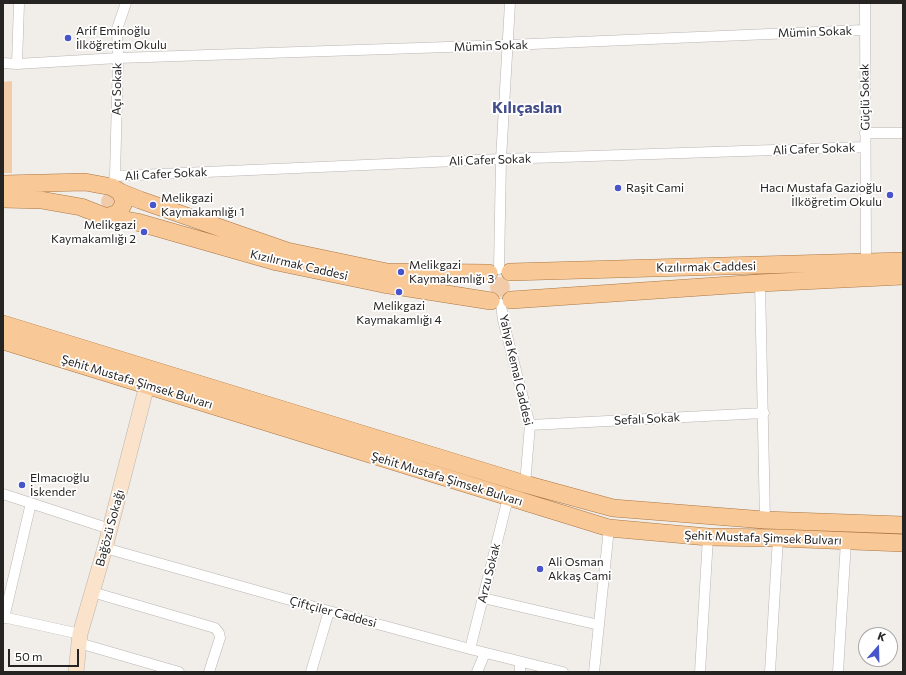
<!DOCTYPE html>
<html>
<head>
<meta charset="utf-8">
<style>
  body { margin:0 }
  #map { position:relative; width:906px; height:675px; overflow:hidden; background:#f1ede9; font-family:Commissioner,sans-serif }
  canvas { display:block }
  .frame { position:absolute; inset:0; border:4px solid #262423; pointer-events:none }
  .north { position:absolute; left:858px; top:627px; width:40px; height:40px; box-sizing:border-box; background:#fff; border:1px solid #a8a7a7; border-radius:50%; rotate:20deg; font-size:11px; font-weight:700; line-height:16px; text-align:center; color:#262423 }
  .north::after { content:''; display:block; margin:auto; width:14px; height:18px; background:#4854c9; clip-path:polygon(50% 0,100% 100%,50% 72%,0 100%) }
  .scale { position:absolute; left:8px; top:649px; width:71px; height:18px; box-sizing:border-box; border:2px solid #262423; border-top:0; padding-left:5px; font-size:12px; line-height:14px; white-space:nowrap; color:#262423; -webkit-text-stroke:3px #fff; paint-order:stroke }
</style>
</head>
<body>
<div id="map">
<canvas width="906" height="675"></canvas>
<div class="frame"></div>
<div class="north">K</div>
<div class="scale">50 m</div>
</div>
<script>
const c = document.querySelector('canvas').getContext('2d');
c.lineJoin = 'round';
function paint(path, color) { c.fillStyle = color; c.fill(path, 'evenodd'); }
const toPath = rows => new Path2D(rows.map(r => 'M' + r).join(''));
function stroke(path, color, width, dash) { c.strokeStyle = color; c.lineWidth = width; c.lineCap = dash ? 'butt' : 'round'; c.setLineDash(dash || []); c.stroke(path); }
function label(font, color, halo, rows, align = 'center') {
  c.font = font + ' Commissioner,sans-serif'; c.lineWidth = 3.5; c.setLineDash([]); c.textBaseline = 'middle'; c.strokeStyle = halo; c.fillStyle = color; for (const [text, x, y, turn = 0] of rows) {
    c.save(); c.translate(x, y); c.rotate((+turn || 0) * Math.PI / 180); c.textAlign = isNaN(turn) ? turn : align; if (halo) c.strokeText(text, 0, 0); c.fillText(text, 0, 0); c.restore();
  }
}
paint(toPath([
  [12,81,12,173,3,173,3,82],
  '101 201a7 7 0 1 1 14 0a7 7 0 1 1-14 0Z',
  '490 287a10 10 0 1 1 20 0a10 10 0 1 1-20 0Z'
]), '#f2cba9');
const street = toPath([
  [865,3,866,263],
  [3,63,17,64,118,58,508,45,864,30],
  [17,64,19,3],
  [865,133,903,133],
  [115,176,501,159,865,147],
  [113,183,115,176,118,58,117,29,126,3],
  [499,269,501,159,510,3],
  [760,283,765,520],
  [501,304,503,320,530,425,525,484],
  [530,425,764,413],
  [3,494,110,529],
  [105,548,329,611,470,649,563,672],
  [92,592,215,628,219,633,220,638,209,672],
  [483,598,599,625],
  [3,617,80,634],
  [4,618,31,503],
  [79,643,179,672],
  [470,649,508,498],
  [311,672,329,611],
  [477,672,485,653],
  [520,672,520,662],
  [594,672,609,528],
  [700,672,708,537],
  [770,672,778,538],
  [838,672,846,541]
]);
const secondary = toPath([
  [76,672,80,634,105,548,147,385]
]);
const primary = toPath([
  [3,184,85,182,112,187,120,192,124,201,123,205,118,213,109,216],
  [120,192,140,200,287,251,387,272,489,273],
  [3,199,41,200,81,207,104,216,137,222,277,262,383,284,491,301],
  [510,272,903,261],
  [511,300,760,283,903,276],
  [3,324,525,484,613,508,765,520,903,525],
  [3,341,609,528,708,537,778,538,903,543]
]);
stroke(street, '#bab5b2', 11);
stroke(secondary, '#bab5b2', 16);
stroke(primary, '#ab7742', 18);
stroke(street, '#fff', 10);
stroke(secondary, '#fbe3cb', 15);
stroke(primary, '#f8c897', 17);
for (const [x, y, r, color] of [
  [68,38,4,"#4854c9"],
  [618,188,4,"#4854c9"],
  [890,195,4,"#4854c9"],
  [153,205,4,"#4854c9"],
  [144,232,4,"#4854c9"],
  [401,272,4,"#4854c9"],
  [399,292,4,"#4854c9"],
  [22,485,4,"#4854c9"],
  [540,569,4,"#4854c9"]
]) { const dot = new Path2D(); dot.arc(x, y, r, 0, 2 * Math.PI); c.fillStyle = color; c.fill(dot); stroke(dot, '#fff', 1.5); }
label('12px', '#262423', '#fff', [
  ["Arif Eminoğlu",76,31],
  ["İlköğretim Okulu",76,45],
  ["Raşit Cami",626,188],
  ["Hacı Mustafa Gazioğlu",882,188,"right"],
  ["İlköğretim Okulu",882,202,"right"],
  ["Melikgazi",161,198],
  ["Kaymakamlığı 1",161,212],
  ["Melikgazi",136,225,"right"],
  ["Kaymakamlığı 2",136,239,"right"],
  ["Melikgazi",409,265],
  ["Kaymakamlığı 3",409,279],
  ["Melikgazi",399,306,"center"],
  ["Kaymakamlığı 4",399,320,"center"],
  ["Elmacıoğlu",30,478],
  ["İskender",30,492],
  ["Ali Osman",548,562],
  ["Akkaş Cami",548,576]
], 'left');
label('12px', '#262423', '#fff', [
  ["Mümin Sokak",815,32,-2],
  ["Mümin Sokak",491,46,-2],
  ["Açı Sokak",117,89,-89],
  ["Güçlü Sokak",865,97,-91],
  ["Ali Cafer Sokak",814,149,-2],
  ["Ali Cafer Sokak",490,160,-2],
  ["Ali Cafer Sokak",166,174,-3],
  ["Kızılırmak Caddesi",299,265,13],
  ["Kızılırmak Caddesi",706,267,-1],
  ["Yahya Kemal Caddesi",516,370,77],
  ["Şehit Mustafa Şimsek Bulvarı",137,382,17],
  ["Sefalı Sokak",647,419,-3],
  ["Şehit Mustafa Şimsek Bulvarı",447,479,17],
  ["Bağözü Sokağı",110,528,-75],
  ["Şehit Mustafa Şimsek Bulvarı",763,538,2],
  ["Arzu Sokak",489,573,-76],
  ["Çiftçiler Caddesi",333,612,15]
]);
label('bold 16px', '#434e8b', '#fff', [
  ["Kılıçaslan",527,108]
]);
</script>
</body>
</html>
